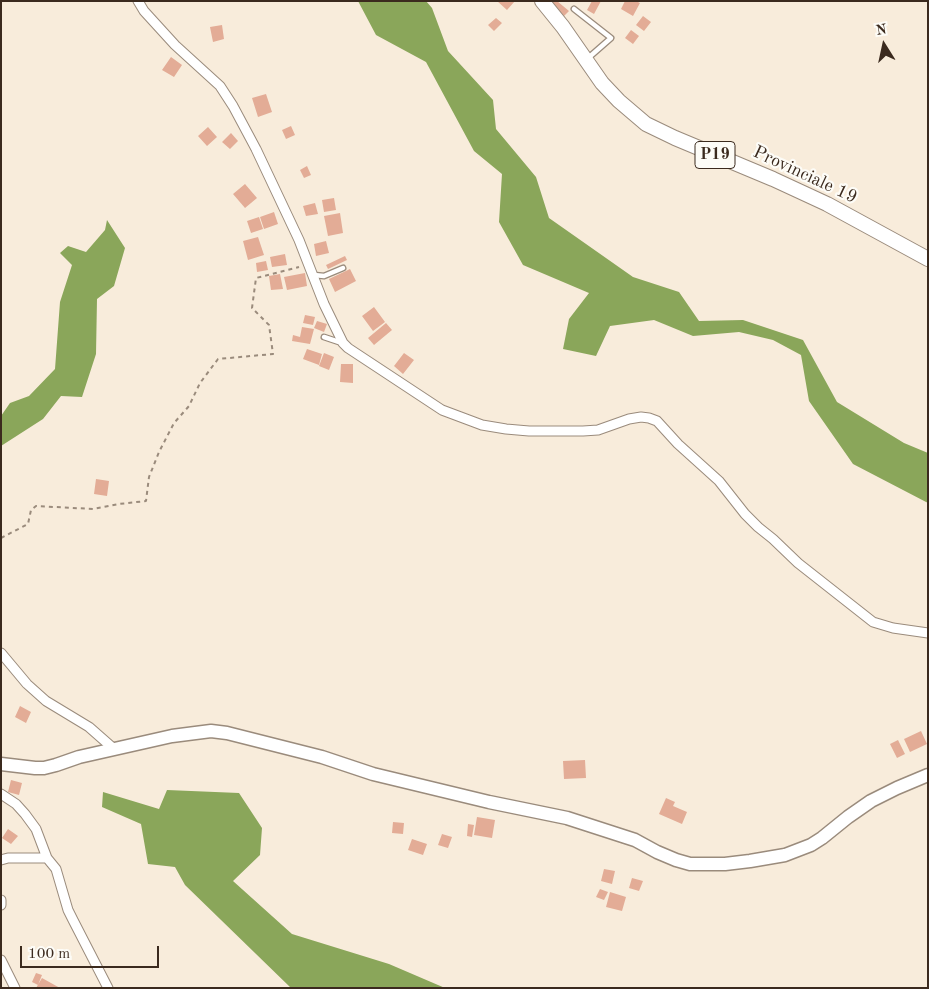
<!DOCTYPE html>
<html>
<head>
<meta charset="utf-8">
<style>
  body { margin:0 }
  #map { position:relative; width:929px; height:989px; overflow:hidden; background:#f8ecdb; font-family:"Old Standard TT",serif }
  canvas { display:block }
  .frame { position:absolute; inset:0; border:2px solid #3b2a1e; pointer-events:none }
  .north { position:absolute; left:859px; top:20px; width:50px; height:50px; -webkit-text-stroke:4px #fdfcf7; paint-order:stroke; rotate:350deg; font-size:14px; font-weight:700; line-height:20px; text-align:center; color:#3b2a1e }
  .north::after { content:''; display:block; margin:auto; width:18px; height:22px; background:#3b2a1e; clip-path:polygon(50% 0,100% 100%,50% 72%,0 100%) }
  .scale { position:absolute; left:20px; top:946px; width:139px; height:22px; box-sizing:border-box; border:2px solid #3b2a1e; border-top:0; padding-left:6px; font-size:15px; line-height:18px; white-space:nowrap; color:#3b2a1e; -webkit-text-stroke:4px #fdfcf7; paint-order:stroke }
</style>
</head>
<body>
<div id="map">
<canvas width="929" height="989"></canvas>
<div class="frame"></div>
<div class="north">N</div>
<div class="scale">100 m</div>
</div>
<script>
const c = document.querySelector('canvas').getContext('2d');
c.lineJoin = 'round';
function paint(path, color) { c.fillStyle = color; c.fill(path, 'evenodd'); }
const toPath = rows => new Path2D(rows.map(r => 'M' + r).join(''));
function stroke(path, color, width, dash) { c.strokeStyle = color; c.lineWidth = width; c.lineCap = dash ? 'butt' : 'round'; c.setLineDash(dash || []); c.stroke(path); }
function label(font, color, halo, rows, align = 'center') {
  c.font = font + ' "Old Standard TT",serif'; c.lineWidth = 4.5; c.setLineDash([]); c.textBaseline = 'middle'; c.strokeStyle = halo; c.fillStyle = color; for (const [text, x, y, turn = 0] of rows) {
    c.save(); c.translate(x, y); c.rotate((+turn || 0) * Math.PI / 180); c.textAlign = isNaN(turn) ? turn : align; if (halo) c.strokeText(text, 0, 0); c.fillText(text, 0, 0); c.restore();
  }
}
paint(toPath([
  [358,1,426,1,432,8,448,51,493,100,496,129,536,177,549,218,633,277,679,292,699,321,743,320,803,340,837,402,904,443,928,453,928,503,853,464,809,401,801,355,773,340,739,332,693,336,654,320,610,326,596,356,563,349,569,319,589,293,523,265,499,222,502,174,474,151,426,62,376,35],
  [107,220,125,248,114,286,97,299,96,354,82,397,61,396,43,419,1,446,1,416,10,403,29,396,55,369,60,302,72,265,60,253,68,246,86,252,105,230],
  [167,790,239,793,262,828,260,855,233,881,292,934,389,964,445,988,291,988,185,885,175,867,148,864,141,824,102,807,103,792,159,809]
]), '#8aa65a');
paint(toPath([
  [497,1,515,1,507,10],
  [553,1,557,1,569,11,564,16,550,5],
  [592,1,601,1,594,14,587,10],
  [625,1,636,1,640,3,633,16,621,9],
  [643,16,651,22,644,31,636,25],
  [496,18,502,23,494,31,488,25],
  [222,25,224,39,213,42,210,27],
  [631,30,639,36,633,44,625,38],
  [171,57,182,65,174,77,162,70],
  [266,94,272,112,258,117,252,98],
  [291,126,295,135,286,139,282,130],
  [208,127,217,137,207,146,198,136],
  [231,133,238,141,230,149,222,142],
  [307,166,311,175,304,178,300,170],
  [245,184,257,198,245,208,233,194],
  [334,198,336,210,324,212,322,200],
  [315,203,318,214,306,216,303,206],
  [274,212,278,224,264,229,260,217],
  [340,213,343,233,328,236,324,216],
  [259,217,263,229,251,233,247,221],
  [258,237,264,255,248,260,243,241],
  [326,241,329,253,316,256,314,244],
  [285,254,287,265,272,267,270,257],
  [345,256,347,260,328,269,326,265],
  [266,261,268,270,257,272,256,263],
  [350,269,356,281,335,292,329,279],
  [305,273,307,286,287,290,284,277],
  [280,274,283,289,271,290,269,276],
  [374,307,385,322,373,331,362,316],
  [305,315,315,317,313,325,303,323],
  [317,321,327,324,324,332,314,328],
  [386,323,392,330,374,345,368,338],
  [302,327,314,329,310,344,292,341,293,335,300,337],
  [307,349,322,354,319,365,303,359],
  [324,353,334,357,329,370,319,366],
  [404,353,414,360,403,374,394,366],
  [341,364,353,364,353,383,340,382],
  [96,479,109,481,107,496,94,494],
  [20,706,31,712,26,723,15,717],
  [921,731,927,744,910,752,904,739],
  [898,740,905,754,897,758,890,744],
  [585,760,586,778,564,779,563,761],
  [11,780,22,783,19,795,8,792],
  [666,798,675,802,673,806,687,812,682,824,659,814],
  [477,817,495,820,492,838,474,835],
  [393,822,404,823,403,834,392,833],
  [468,824,474,825,472,837,467,836],
  [8,829,18,836,11,844,2,838],
  [442,834,452,837,448,848,438,845],
  [412,839,427,844,423,855,408,850],
  [604,869,615,871,612,884,601,881],
  [632,878,643,881,639,891,629,888],
  [600,889,608,892,604,900,596,897],
  [610,892,626,897,622,911,606,907],
  [36,973,42,975,38,985,32,982],
  [42,978,60,988,36,988]
]), '#e3ac96');
const lane = toPath([
  [574,9,611,38,587,59],
  [314,275,324,276,343,268],
  [324,337,342,343]
]);
const street = toPath([
  [138,1,144,11,175,45,220,86,233,106,256,149,299,240,324,304,343,343,348,348,442,410,482,425,506,429,529,431,583,431,598,430,629,419,641,417,649,418,657,421,678,444,719,481,745,514,758,527,773,539,798,563,873,622,893,628,928,633],
  [1,653,27,684,46,701,89,727,114,749],
  [1,794,16,804,25,814,36,829,47,858,56,869,68,910,73,920,108,988],
  [1,860,8,858,47,858],
  [1,900,1,905],
  [1,960,15,988]
]);
const secondary = toPath([
  [1,764,35,768,44,768,56,765,79,757,172,736,211,731,227,733,322,757,373,774,489,802,567,818,635,840,657,852,676,860,690,864,725,864,750,861,785,855,811,845,822,838,848,817,871,801,897,788,928,775]
]);
const primary = toPath([
  [542,1,563,27,602,83,619,101,646,124,675,138,773,179,827,204,928,259]
]);
stroke(lane, '#9a8b7c', 7);
stroke(street, '#9a8b7c', 11);
stroke(secondary, '#9a8b7c', 15);
stroke(primary, '#9a8b7c', 16);
stroke(toPath([
  [1,538,28,524,31,510,36,506,93,509,119,504,146,501,149,477,159,452,174,423,189,406,200,383,218,359,273,354,269,325,252,308,256,278,299,267]
]), '#9a8b7c', 2, [4, 4]);
stroke(lane, '#fff', 4.5);
stroke(street, '#fff', 9);
stroke(secondary, '#fff', 12);
stroke(primary, '#fff', 14);
for (const [x, y, w] of [
  [715,155,40]
]) { const box = new Path2D(); box.roundRect(x - w / 2, y - 13.5, w, 27, 4); c.fillStyle = '#fdfcf7'; c.fill(box); stroke(box, '#3b2a1e', 1); }
label('bold 16px', '#3b2a1e', null, [
  ["P19",715,155]
]);
label('18px', '#3b2a1e', '#fdfcf7', [
  ["Provinciale 19",805,175,25]
]);
</script>
</body>
</html>
